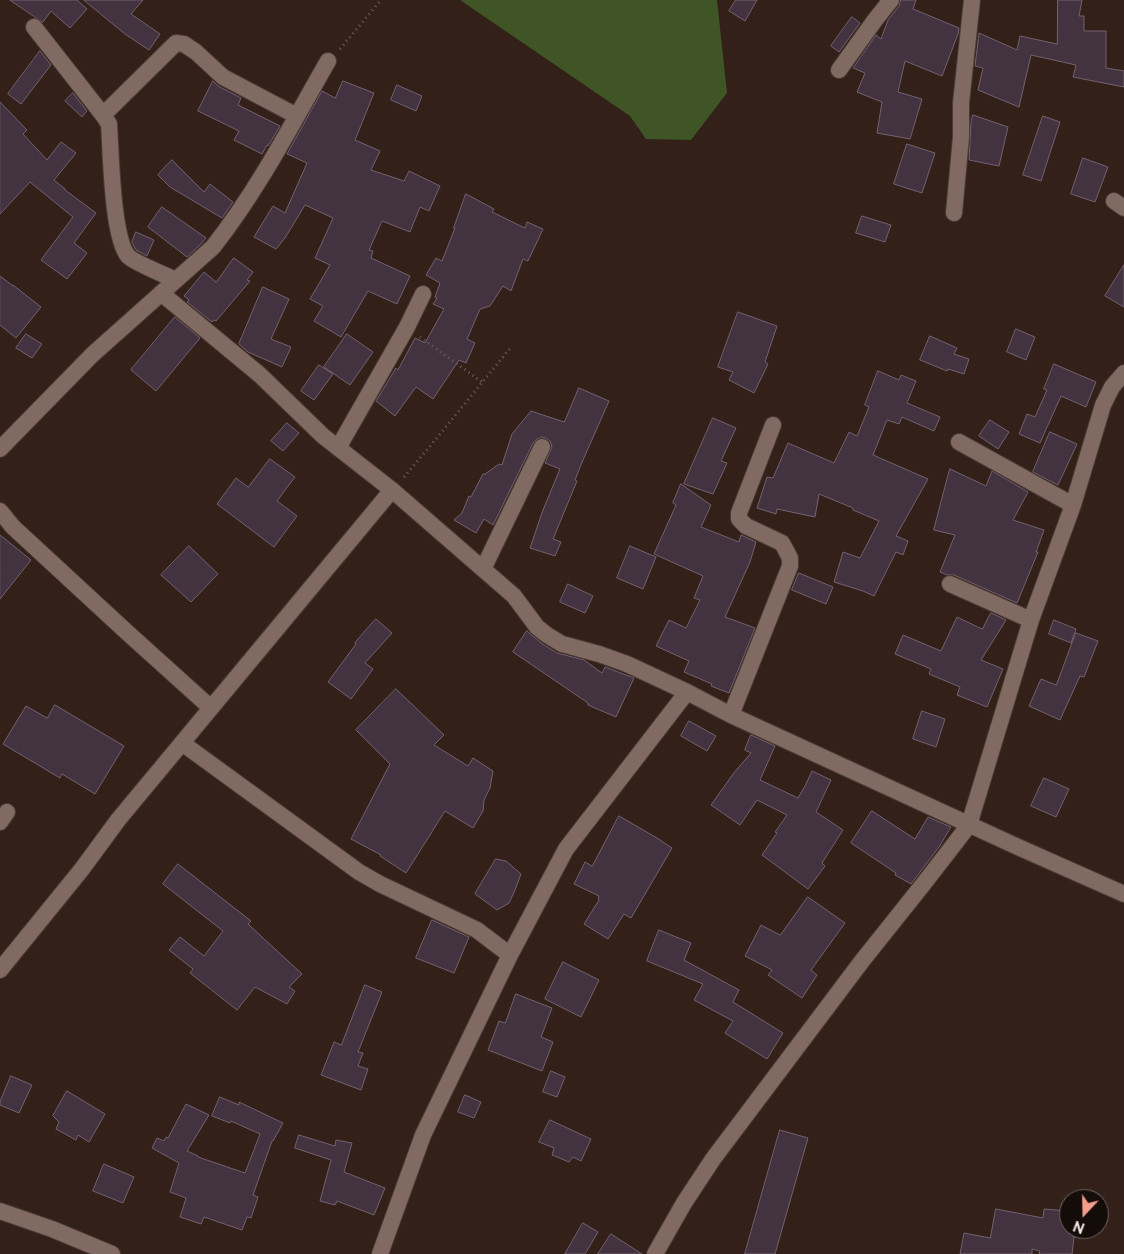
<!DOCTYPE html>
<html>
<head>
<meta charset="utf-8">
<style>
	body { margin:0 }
	#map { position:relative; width:1124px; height:1254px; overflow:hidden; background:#322019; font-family:Raleway,sans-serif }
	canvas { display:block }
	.north { position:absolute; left:1059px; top:1189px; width:50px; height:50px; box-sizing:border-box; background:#140c09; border:1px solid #6f6561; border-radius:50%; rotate:201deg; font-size:14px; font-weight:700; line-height:20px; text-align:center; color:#f8ebe6 }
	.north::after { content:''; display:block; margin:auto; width:18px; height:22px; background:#f59d8d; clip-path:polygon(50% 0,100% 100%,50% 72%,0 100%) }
</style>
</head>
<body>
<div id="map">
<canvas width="1124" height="1254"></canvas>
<div class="north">N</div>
</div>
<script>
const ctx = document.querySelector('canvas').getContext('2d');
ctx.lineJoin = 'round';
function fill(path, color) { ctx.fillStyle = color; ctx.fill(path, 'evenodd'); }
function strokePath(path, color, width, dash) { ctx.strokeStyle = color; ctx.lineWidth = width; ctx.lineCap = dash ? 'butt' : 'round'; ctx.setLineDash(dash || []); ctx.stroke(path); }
const green = new Path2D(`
	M460 0H717L727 93 691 140 646 139 630 116Z`);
const building = new Path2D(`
	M10 0H77L87 9 70 28 51 11 43 22Z
	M84 0H143L131 14 160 34 149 50 125 34Z
	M736 0H757L745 21 729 11Z
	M901 0H916L913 9 959 28 958 34 942 76 905 61 898 92 922 99 910 139 877 133 882 102 857 92 865 73 853 68 876 35 881 39 888 20 899 6Z
	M1058 0H1082L1079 16H1084V31H1106V68L1124 71V87L1073 77 1076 65 1031 55 1019 107 978 90 983 68 975 66 979 33 1017 50 1020 36 1057 44Z
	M852 17 860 23 839 52 831 46Z
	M40 51 51 65 21 104 8 94Z
	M213 81 218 86 241 98 238 105 280 126 268 146 267 145 262 154 234 140 239 131 198 111Z
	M343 81 374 93 355 140 380 151 371 170 404 181 409 171 440 186 429 211 420 207 410 232 382 221 369 250 373 251 371 258 410 276 397 304 368 291 341 337 314 321 323 306 310 299 330 265 315 258 333 218 305 205 285 238 276 249 254 237 273 206 285 213 307 163 287 154 322 91 335 98Z
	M397 85 422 96 416 111 391 100Z
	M73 93 87 111 82 117 65 101Z
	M0 102 27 130 23 134 47 160 61 142 76 153 54 180 65 189V190L96 213 74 243 87 253 67 279 41 260 73 217 30 182 0 214Z
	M973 115 1008 127 999 166 969 160 971 123Z
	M1043 116 1060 122 1041 181 1023 175Z
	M907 144 935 153 922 193 894 184Z
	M1083 158 1108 167 1095 202 1071 194Z
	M172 160 204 192 210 184 233 202 222 218 170 187 158 175Z
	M466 194 494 209 492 212 525 228 527 222 543 229 528 261 523 259 511 291 503 286 490 306 480 309 467 339 475 343 466 363 459 360 433 399 416 387 395 416 376 401 396 368 398 370 415 338 425 343 444 309 433 304 437 298 435 297 440 283 426 275 436 258 442 261 455 228H454Z
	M162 207 206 238 200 245 187 257 148 227Z
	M862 216 891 225 885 242 856 233Z
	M136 232 154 240 147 256 136 250 132 242Z
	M234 258 253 272 247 280 250 281 216 321 214 320 212 322 187 302 189 300 184 296 204 272 216 282Z
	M1124 265V307L1105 296Z
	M0 276 13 286V285L41 307 16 338 0 325Z
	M263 287 289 299 271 339 291 347 282 367 248 352 239 344Z
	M738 312 777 326 765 362 768 364 754 393 729 380 733 372 718 367Z
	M175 317 200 338 156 391 131 370Z
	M1016 329 1035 337 1026 360 1007 352Z
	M26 334 42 344 32 358 16 348Z
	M347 334 373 352 350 385 324 367Z
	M930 336 957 348 954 354 969 359 964 374 948 369 947 371 920 360Z
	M1054 364 1096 382 1086 407 1061 396 1040 443 1019 434 1027 414 1035 417 1047 390 1044 389Z
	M319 365 333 374 314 400 301 391Z
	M878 371 899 380 901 375 916 381 907 403 940 417 934 431 902 417 899 424 887 420 873 455 928 479 896 536 908 541 903 555 896 552 874 596 863 591 834 582 843 552 860 558 879 521 853 510V508L819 494 815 517 777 509 776 514 757 508 767 477 773 478 788 443 834 463 849 432 857 436 869 407 865 405Z
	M579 388 609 401 583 460 575 480 577 481 553 539 561 542 555 556 530 548 543 510 560 469 545 463 552 447 550 441 546 438 542 437 537 439 533 443 493 525 484 519 476 533 454 520 462 513 469 496 471 497 483 474H485L499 464 502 465 512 434 531 411 564 422Z
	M713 418 736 428 721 461 727 463 713 494 684 484Z
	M990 420 1009 432 998 449 979 436Z
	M287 423 299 433 283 451 271 441Z
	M1050 432 1077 444 1058 485 1033 472Z
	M270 459 295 477 277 501 297 516 274 547 217 504 236 478 248 487Z
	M950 469 986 486 992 471 1028 492 1013 520 1044 530 1036 552H1038L1017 603 954 575H947L940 572 955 535 934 530Z
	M681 484 711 505 701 527 739 542 741 535 756 542 750 562 725 617 755 628 729 693 711 686 712 684 684 672 689 661 656 646 669 620 686 628 700 600 694 598 703 576 654 554 676 505 673 503Z
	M0 535 31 560 0 599Z
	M189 546 218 574 191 602 161 575Z
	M630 546 656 557 643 589 617 578Z
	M799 573 833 587 826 604 792 590Z
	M568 584 593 596 585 613 560 602Z
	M991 613 1006 620 981 660 1003 669 987 707 957 695 960 687 929 674 931 669 895 654 903 635 941 651 957 617 982 629Z
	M376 619 392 633 365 663 373 669 351 699 328 682 356 644 355 643Z
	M1054 620 1076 629 1071 643 1049 634Z
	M527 631 541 643 557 653 584 660 602 673 605 667 634 678 616 717 588 705V703L513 652Z
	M1076 633 1098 641 1084 677 1080 676 1060 720 1029 706 1041 679 1056 685Z
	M396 689 444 735 434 745 468 766 473 758 493 771 490 788 484 800 483 811 473 828 445 811 406 873 380 856 381 855 351 839 390 764 356 730Z
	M55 705 124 746 95 794 62 774 60 778 3 744 26 706 47 718Z
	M922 711 945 719 936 747 913 739Z
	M689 721 716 736 707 751 681 736Z
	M751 735 775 746 760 780 798 798 805 786 812 771 831 780 816 812 843 830 822 863 825 866 808 889 762 855 777 833 775 832 787 815 757 800 740 825 711 805 733 774 751 753 745 750Z
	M1044 778 1069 789 1056 817 1031 806Z
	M872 811 915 839 928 817 951 827 939 847 911 884 895 875 896 873 851 843Z
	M619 816 657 838 672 848 631 918 624 914 608 939 584 924 599 900 598 899 599 896 574 884 585 862 592 866Z
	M496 859 506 861 521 874 515 890 509 903 497 910 475 894Z
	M178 864 251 921 248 924 302 974 289 987 295 991 287 1004 255 987 237 1010 190 973 193 969 169 950 180 937 204 956 223 931 163 884Z
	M808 897 845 923 811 970 817 975 802 998 768 975 772 970 745 956 761 925 780 935Z
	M432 920 469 937 454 973 416 958Z
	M659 930 691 943 684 960 739 990 733 1002 783 1033 767 1059 725 1033 733 1021 694 1000 703 984 647 961Z
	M563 962 599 980 581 1017 545 999Z
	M365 985 382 992 358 1052 363 1053 358 1066 368 1069 361 1090 321 1075 334 1042 341 1045Z
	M516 994 552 1008 541 1037 553 1042 542 1071 488 1050 499 1021 505 1023Z
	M551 1071 565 1077 557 1097 543 1092Z
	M11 1076 32 1085 19 1113 0 1105V1102Z
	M67 1091 105 1114 89 1142 78 1135 76 1140 56 1129 59 1122 53 1116Z
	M465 1095 481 1102 474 1118 458 1112Z
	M220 1097 239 1105V1102L283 1123 273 1141H272L253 1195 258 1197 251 1218 247 1217 242 1230 204 1217 201 1224 180 1217 186 1198 170 1192 179 1163 152 1148 157 1138 164 1141 166 1137 168 1138 186 1104 209 1115 187 1151 198 1156V1157L245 1173 260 1134 231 1121 230 1123 212 1116Z
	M550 1120 591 1139 581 1161 573 1157 569 1162 552 1155 554 1148 539 1142Z
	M780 1130 808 1138 775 1254H745Z
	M299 1135 335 1146 336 1140 352 1143 344 1172 385 1188 374 1215 337 1201 335 1205 320 1201 331 1160 295 1148Z
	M104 1164 134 1177 123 1203 93 1191Z
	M996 1209 1043 1218 1044 1209 1069 1211V1229H1075L1072 1254H1039L1040 1251 1032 1249V1254H960L964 1233 990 1238Z
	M583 1223 598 1232 585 1254H565Z
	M611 1234 642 1254H598Z`);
const path = new Path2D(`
	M340 49 381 0
	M420 337 482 382
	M404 477 431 445 512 346`);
const minor = new Path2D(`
	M34 27 103 115 109 124C111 152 112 237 128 256 133 262 167 276 176 280
	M839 70 875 20 891 0
	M103 115 176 43 184 44 196 52 223 77 297 116
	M1114 201 1124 208
	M954 213 961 137V103L972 0
	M161 293 260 375 323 436 392 490 514 596 537 627 547 635 562 644 599 654 627 664 687 692
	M959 442 1073 505
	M338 448 407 327 423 294
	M0 449 93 354 213 247C258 190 292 124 328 61
	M0 511 13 527 130 635 211 708
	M483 569 542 447
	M950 584 1031 620
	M731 715 790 566V558L782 543 746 526 739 519V513L773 425
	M182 743 359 872 380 884 477 930 510 955
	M0 822 7 812
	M0 970 82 869 118 820 392 490
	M0 1211 52 1229 112 1254
	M380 1254 423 1135 510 955 566 849 687 692 731 715 1018 847 1124 894
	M655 1254 684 1203 713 1159 862 961 925 882 969 825 1031 620 1073 505 1103 405 1112 387 1124 373`);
fill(green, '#3f5525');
fill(building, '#43323f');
strokePath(building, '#74616f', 1);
strokePath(minor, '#4a3b36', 18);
strokePath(path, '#6f5f59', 3, [1, 4]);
strokePath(minor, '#806a61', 16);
</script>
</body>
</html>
